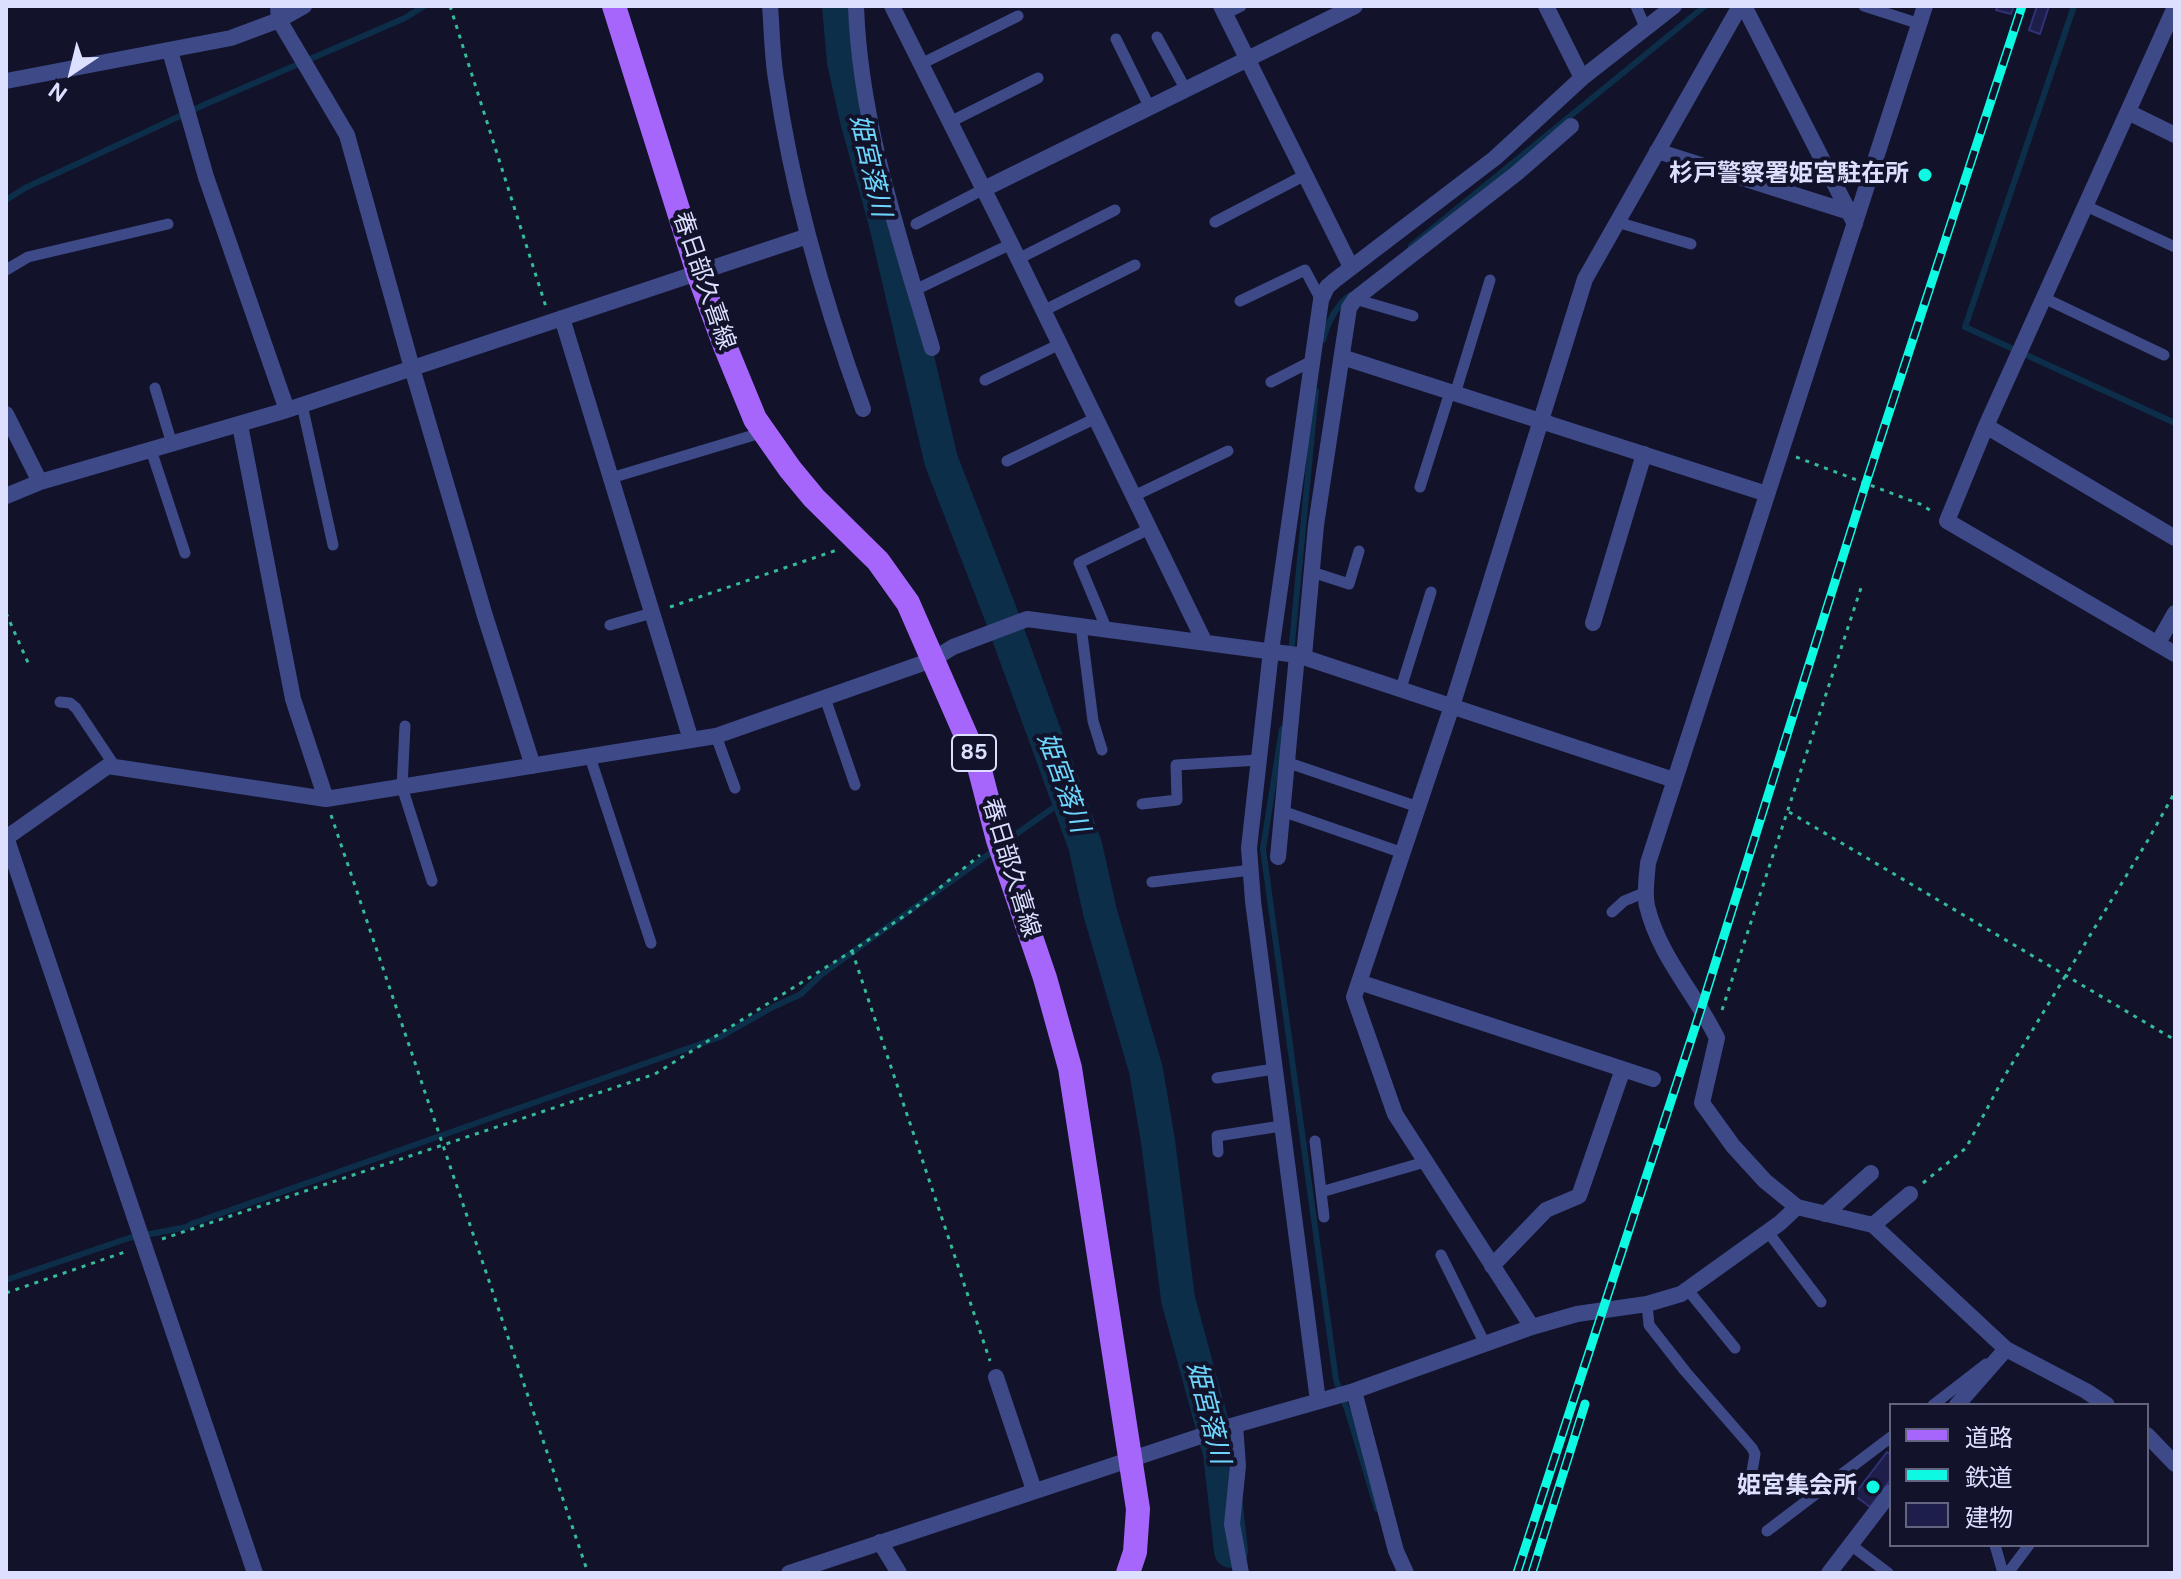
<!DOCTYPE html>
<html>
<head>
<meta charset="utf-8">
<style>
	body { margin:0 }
	#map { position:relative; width:2181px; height:1579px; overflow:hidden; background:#12122b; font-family:"DM Sans","Noto Sans JP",sans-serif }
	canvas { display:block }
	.frame { position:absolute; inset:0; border:8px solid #dcdffe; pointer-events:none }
	.legend { position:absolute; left:1889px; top:1403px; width:260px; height:144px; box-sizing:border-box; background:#12122b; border:2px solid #63647f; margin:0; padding:10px 14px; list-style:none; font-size:24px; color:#dcdffe }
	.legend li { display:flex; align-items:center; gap:16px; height:40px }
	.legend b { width:40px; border:2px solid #63647f }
	.north { position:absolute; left:32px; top:32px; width:80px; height:80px; -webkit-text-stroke:6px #12122b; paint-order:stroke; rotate:215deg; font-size:22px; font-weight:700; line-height:32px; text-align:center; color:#dcdffe }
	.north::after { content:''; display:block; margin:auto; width:28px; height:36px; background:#dcdffe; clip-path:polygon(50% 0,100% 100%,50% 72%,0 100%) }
</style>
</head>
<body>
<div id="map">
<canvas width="2181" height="1579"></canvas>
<div class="frame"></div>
<ul class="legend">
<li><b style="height:10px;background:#a666fb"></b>道路</li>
<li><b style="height:10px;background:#0df9e2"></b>鉄道</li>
<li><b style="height:22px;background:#1e1e4b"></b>建物</li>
</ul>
<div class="north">N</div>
</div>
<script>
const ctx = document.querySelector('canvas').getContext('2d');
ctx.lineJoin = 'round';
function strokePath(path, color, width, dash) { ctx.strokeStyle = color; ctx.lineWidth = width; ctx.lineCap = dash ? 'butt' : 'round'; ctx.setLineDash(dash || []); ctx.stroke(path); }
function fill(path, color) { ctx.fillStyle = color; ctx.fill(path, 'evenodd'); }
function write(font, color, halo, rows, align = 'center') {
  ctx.font = font + ' "DM Sans","Noto Sans JP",sans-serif'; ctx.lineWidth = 8; ctx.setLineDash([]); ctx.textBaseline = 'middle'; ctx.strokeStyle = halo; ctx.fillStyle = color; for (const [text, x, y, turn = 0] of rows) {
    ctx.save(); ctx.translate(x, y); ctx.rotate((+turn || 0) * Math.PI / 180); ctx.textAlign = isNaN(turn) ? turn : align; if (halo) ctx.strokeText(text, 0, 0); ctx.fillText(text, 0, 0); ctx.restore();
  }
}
const stream = new Path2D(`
	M2074 6 1965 327 2175 423
	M6 200 25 188 206 104 405 18 424 6
	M1411 246 1705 6
	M1323 340C1327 324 1336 306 1349 296
	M1291 654 1316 391
	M1282 729 1263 849 1336 1380 1348 1412 1377 1509
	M1005 842 1067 798
	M6 1280 129 1238 187 1227 191 1224 720 1037 773 1007 801 994 822 974 996 849`);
const river = new Path2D(`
	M839 6 844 62 858 124 885 220 941 460 1000 612 1085 845 1100 912 1146 1070 1158 1141 1178 1299 1220 1453 1231 1551`);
const building = new Path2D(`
	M1998 6H2014L2011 14 1996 10Z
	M2037 6H2049L2040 34 2029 30Z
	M1887 1452 1891 1455V1479L1870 1507 1854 1495Z`);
const path = new Path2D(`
	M450 6 546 307
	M1796 457 1920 504 1933 512
	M670 607 837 550
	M6 613 29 665
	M1789 812 2175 1040
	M331 815 588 1573
	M852 951 990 1361
	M1722 1010 1861 588
	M1923 1183 1966 1148 2004 1077 2148 840 2175 792
	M162 1239 655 1074 852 951 910 912 980 855
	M6 1293 128 1251`);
const lane = new Path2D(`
	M1636 6 1645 27
	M1864 6 1920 24
	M1225 14 1241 6
	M1157 37 1186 90
	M1116 39 1150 108
	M921 64 1018 16
	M950 122 1038 78
	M2086 206 2175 247
	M1215 222 1305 175
	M1617 222 1691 244
	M916 224 984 189
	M1018 259 1115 210
	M6 270 28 257 168 224
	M915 290 1011 244
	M2044 298 2164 355
	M1355 299 1413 316
	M1240 301 1305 270 1321 300
	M1043 311 1135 265
	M985 380 1060 344
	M1271 382 1312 361
	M155 388 172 444
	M1455 394 1490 280
	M302 405 333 545
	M151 450 185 553
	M1007 461 1096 418
	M611 478 764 432
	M1420 487 1450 392
	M1134 496 1228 451
	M1312 572 1349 584 1359 551
	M610 625 652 613
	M1081 626 1093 721 1102 750
	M1107 630 1079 563 1149 529
	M1401 688 1431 592
	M825 698 855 785
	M60 702 70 703 76 708 116 768
	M405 726 402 787 432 881
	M716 736 735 788
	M590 757 651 943
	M1286 762 1418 807
	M1142 804 1177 800 1176 765 1259 760
	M1282 811 1403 853
	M1152 882 1251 870
	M1612 912 1624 901 1646 892
	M1217 1078 1274 1069
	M1315 1141 1324 1217
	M1218 1152 1217 1136 1281 1126
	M1321 1192 1425 1162
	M1768 1232 1821 1302
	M1441 1255 1485 1344
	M1687 1289 1735 1348
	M1647 1304 1649 1325 1685 1371 1752 1448 1755 1454 1750 1483
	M1933 1405 1986 1364
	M1767 1531 1891 1437
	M1851 1545 1888 1573
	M1995 1545 2003 1573
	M2008 1573 2029 1545`);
const street = new Path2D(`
	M278 6 279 20 347 135 412 368 485 616 533 766
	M770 6C772 30 772 55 776 79 792 192 824 302 863 409
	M856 6C860 123 899 236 932 348
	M892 6 1011 244 1205 643
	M1221 6 1351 267
	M1546 6 1582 78
	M1744 6 1855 224
	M1925 6 1648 863C1647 876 1644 893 1647 906 1659 956 1695 993 1717 1038L1702 1103 1733 1146 1765 1181 1797 1207 1873 1225 2006 1349 2086 1391 2107 1405
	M2175 7 1986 426 1947 521 2175 654
	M170 51 206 177 287 410
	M6 81 231 38 279 20 304 6
	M2128 112 2175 135
	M1657 151 1849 212
	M984 189 1355 6
	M562 318 691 740
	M1342 357 1767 494
	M6 414 40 482
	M240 425 293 699 326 799
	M1986 426 2175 538
	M6 496 40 482 287 410 808 236
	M1593 623 1644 454
	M2158 643 2175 613
	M1304 656 1316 525 1349 308 1355 299 1517 173 1571 126
	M6 837 255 1573
	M6 838 108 766 326 799 716 736 932 660 953 647 1027 619 1297 655 1674 780
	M1278 857 1297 655
	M1359 982 1653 1079
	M1825 1214 1871 1173
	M1873 1225 1910 1194
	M1492 1266 1546 1210 1579 1196 1623 1069
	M1532 1327 1395 1114 1354 997 1452 706 1585 279 1740 6
	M996 1377 1034 1490
	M1354 1391 1396 1551 1406 1573
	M1318 1401 1253 901 1249 848 1271 651 1321 300 1327 287 1335 280 1495 158 1582 78 1674 6
	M1957 1405 2006 1349
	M1235 1425 1238 1466 1232 1524 1241 1573
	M2147 1435 2175 1464
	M880 1542 899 1573
	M789 1573 1228 1427 1351 1392 1532 1327 1577 1314 1647 1304 1681 1294 1780 1223 1797 1207
	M1829 1573 1891 1492`);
const primary = new Path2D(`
	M614 6 698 273 725 346 755 419 790 469 814 498 878 561 908 603 978 763 998 840 1045 978 1070 1068 1138 1509 1135 1552 1128 1573`);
const rail = new Path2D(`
	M1517 1573 1701 1009 1866 483 2022 6
	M1532 1573 1585 1404`);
const markers = [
	[1925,175,8,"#0df9e2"],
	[1873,1487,8,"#0df9e2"]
];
const shields = [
	[974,753,44]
];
const shieldNames = [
	["85",974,753]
];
const poiNames = [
	["杉戸警察署姫宮駐在所",1909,175],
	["姫宮集会所",1857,1487]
];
const streetNames = [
	["春日部久喜線",703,281,71],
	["春日部久喜線",1010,868,73]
];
const waterNames = [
	["姫宮落川",869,166,77],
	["姫宮落川",1062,783,70],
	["姫宮落川",1207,1413,76]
];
strokePath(stream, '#0c2e49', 6);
strokePath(river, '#0c2e49', 34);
fill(building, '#1e1e4b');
strokePath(building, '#313177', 2);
strokePath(path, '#34bb98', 3, [4, 6]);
strokePath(lane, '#3e4a88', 11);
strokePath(street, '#3e4a88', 16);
strokePath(primary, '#a666fb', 24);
strokePath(rail, '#0df9e2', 9);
strokePath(rail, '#12122b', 6, [18]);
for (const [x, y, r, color] of markers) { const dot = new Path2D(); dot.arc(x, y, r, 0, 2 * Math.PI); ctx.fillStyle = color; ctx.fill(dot); strokePath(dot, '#12122b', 3); }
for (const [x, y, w] of shields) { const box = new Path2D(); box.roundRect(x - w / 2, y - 18, w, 36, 6); ctx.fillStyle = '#12122b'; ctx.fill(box); strokePath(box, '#dcdffe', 2); }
write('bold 22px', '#dcdffe', null, shieldNames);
write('bold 24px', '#dcdffe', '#12122b', poiNames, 'right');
write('24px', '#dcdffe', '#12122b', streetNames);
write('italic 26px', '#6dd6fc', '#12122b', waterNames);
</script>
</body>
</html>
